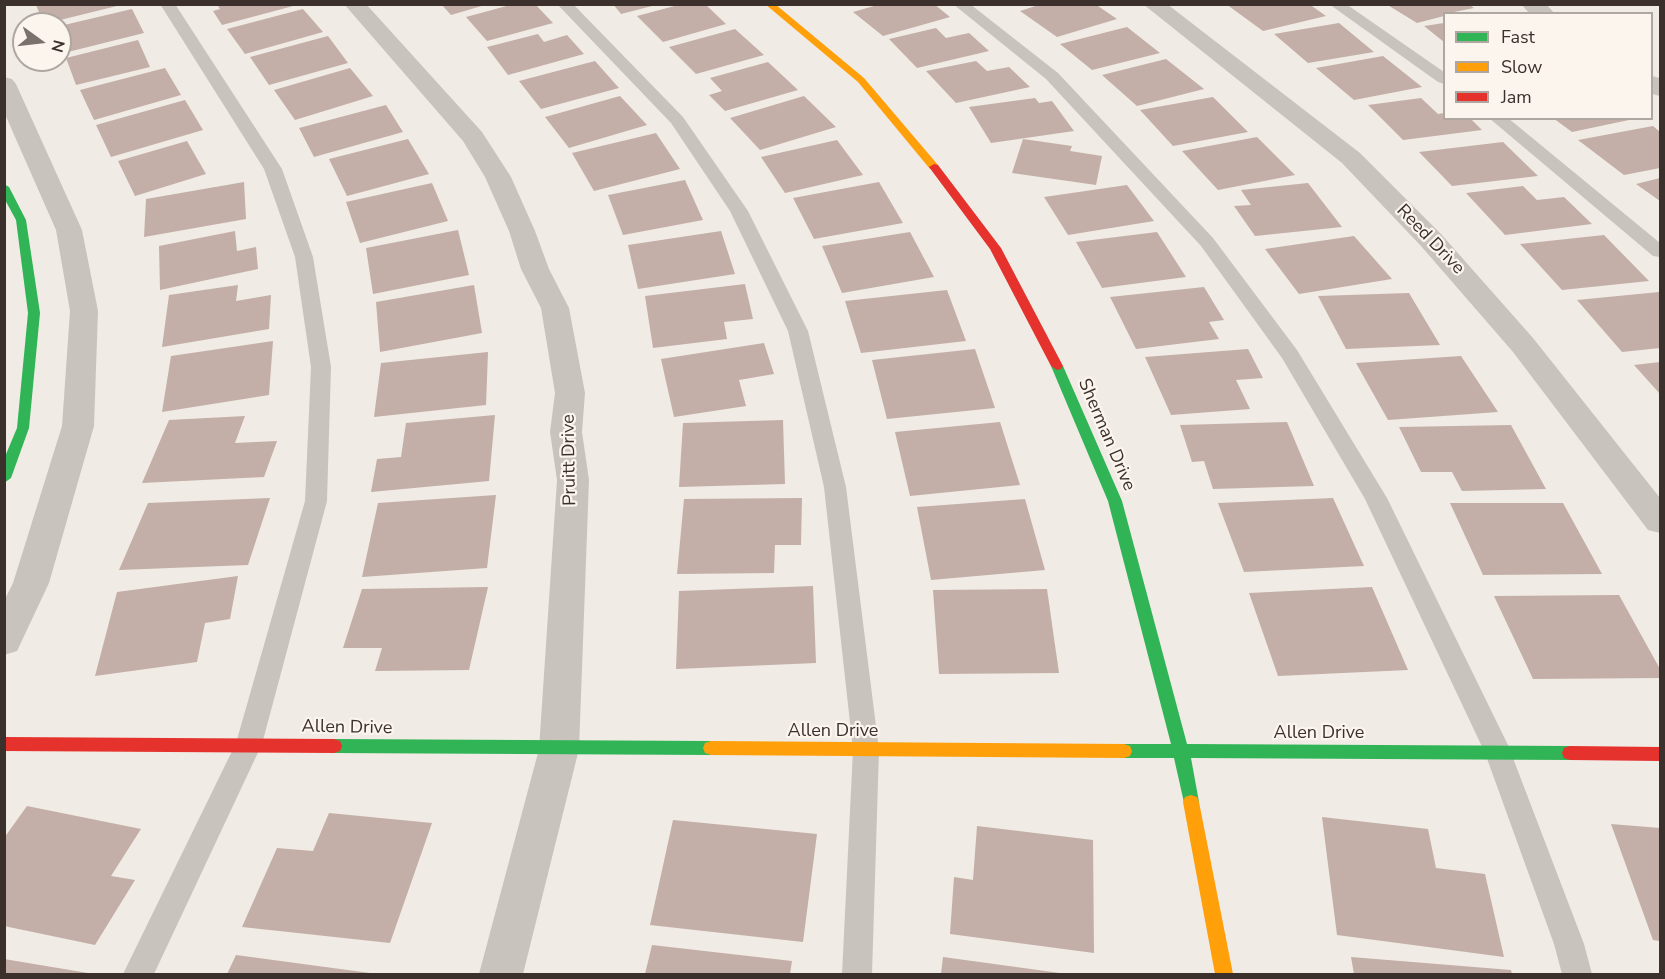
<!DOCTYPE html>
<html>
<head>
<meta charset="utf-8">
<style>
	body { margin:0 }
	#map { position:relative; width:1665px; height:979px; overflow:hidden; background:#f0ebe5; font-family:"Nunito Sans",sans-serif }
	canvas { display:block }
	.frame { position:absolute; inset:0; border:6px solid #3b302b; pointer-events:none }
	.legend { position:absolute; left:1443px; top:12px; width:210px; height:108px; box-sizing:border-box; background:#fbf5ee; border:2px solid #aea6a0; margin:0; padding:8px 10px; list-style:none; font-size:18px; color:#3b302b }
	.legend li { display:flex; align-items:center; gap:12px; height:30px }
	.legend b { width:30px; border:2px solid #aea6a0 }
	.north { position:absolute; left:12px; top:12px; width:60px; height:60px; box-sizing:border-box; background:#fbf5ee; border:2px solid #aea6a0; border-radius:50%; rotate:105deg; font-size:16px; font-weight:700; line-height:24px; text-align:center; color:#3b302b }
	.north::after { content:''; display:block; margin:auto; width:21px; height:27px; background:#7a716c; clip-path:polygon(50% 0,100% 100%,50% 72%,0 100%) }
</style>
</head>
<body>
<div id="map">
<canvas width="1665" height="979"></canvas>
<div class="frame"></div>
<ul class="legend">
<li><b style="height:8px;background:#30b455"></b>Fast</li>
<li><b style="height:8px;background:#ff9f0a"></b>Slow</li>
<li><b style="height:8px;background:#e5322d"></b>Jam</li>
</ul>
<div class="north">N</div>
</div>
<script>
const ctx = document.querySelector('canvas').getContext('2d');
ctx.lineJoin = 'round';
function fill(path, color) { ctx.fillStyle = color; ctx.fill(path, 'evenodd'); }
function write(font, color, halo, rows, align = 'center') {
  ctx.font = font + ' "Nunito Sans",sans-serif'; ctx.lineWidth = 4.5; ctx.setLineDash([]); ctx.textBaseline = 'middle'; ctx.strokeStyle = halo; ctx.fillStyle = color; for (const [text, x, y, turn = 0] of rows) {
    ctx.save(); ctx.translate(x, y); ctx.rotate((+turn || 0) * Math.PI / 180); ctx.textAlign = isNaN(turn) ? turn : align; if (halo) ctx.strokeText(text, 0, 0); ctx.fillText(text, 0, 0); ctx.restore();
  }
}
const building = new Path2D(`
	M217 4H297V5L222 25 213 11 220 9Z
	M441 4H485V5L451 15Z
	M514 4H535L553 23 487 41 466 17Z
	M613 4H656V5L621 14Z
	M682 4H705L726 24 663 42 637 16Z
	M881 4H934L950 17 883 36 853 12Z
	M1042 4H1095L1117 19 1057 37 1020 11Z
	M1226 4H1309L1326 16 1263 31Z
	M1386 4H1468L1474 8 1444 14V16L1417 23Z
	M36 5H121L44 24Z
	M132 9 144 33 60 54V26Z
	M303 9 323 32 245 54 227 29Z
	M1339 23 1374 52 1308 63 1274 34Z
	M1444 23V42L1424 26Z
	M1127 27 1160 53 1092 70 1060 44Z
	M936 28 946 38 969 33 989 51 917 68 889 39Z
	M735 29 764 55 696 74 669 47Z
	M538 34 544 42 567 35 584 54 508 75 487 47Z
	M328 36 348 63 269 85 250 57Z
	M138 40 150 67 76 85 66 58Z
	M1383 56 1422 87 1354 100 1316 68Z
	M1166 59 1204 89 1137 106 1102 75Z
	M595 61 619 88 541 109 519 81Z
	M976 61 987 71 1009 67 1030 87 956 103 926 71Z
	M768 62 798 90 725 111 709 95 722 91 710 78Z
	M165 68 181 95 94 120 80 90Z
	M350 68 373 96 295 120 274 90Z
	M620 96 647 125 569 148 545 117Z
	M804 96 836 127 760 150 730 118Z
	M1213 97 1248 132 1173 146 1140 110Z
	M1035 98 1039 103 1052 101 1074 131 991 143 969 107Z
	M1421 98 1438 114 1444 113V118H1470L1482 130 1403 140 1368 105Z
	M185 100 203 130 111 157 96 125Z
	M386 105 403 132 314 157 299 128Z
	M1553 118H1629V120L1572 132Z
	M1653 126 1660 132V168L1624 175 1578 140Z
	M656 133 680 169 594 191 572 153Z
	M1257 137 1295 175 1218 190 1182 151Z
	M408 139 429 174 347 196 329 159Z
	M1023 139 1072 146 1070 151 1102 156 1096 185 1012 173Z
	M837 140 863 175 785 193 761 157Z
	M187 141 206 174 135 196 118 161Z
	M1503 142 1538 176 1452 186 1419 152Z
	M1660 178V201L1636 184Z
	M685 180 703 220 623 235 608 195Z
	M244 182 246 219 144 237 146 199Z
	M879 182 903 223 814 239 793 198Z
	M432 183 448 221 360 243 346 202Z
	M1308 183 1342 227 1255 236 1234 206 1251 205 1241 190Z
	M1127 185 1154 221 1068 235 1044 197Z
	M1523 186 1537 200 1564 197 1592 224 1505 235 1466 193Z
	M458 230 469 275 373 294 366 248Z
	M235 231 237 251 256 247 258 269 160 290 159 246Z
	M721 231 735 274 638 289 628 245Z
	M910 232 934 277 842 293 822 246Z
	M1157 232 1186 277 1102 288 1076 242Z
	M1604 235 1649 281 1562 290 1520 244Z
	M1354 236 1392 279 1299 294 1265 249Z
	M745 284 753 319 724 322 727 339 653 348 645 296Z
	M238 285 236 301 271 295 269 329 162 347 169 295Z
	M474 285 482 333 380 352 376 302Z
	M1204 287 1224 320 1209 322 1219 339 1136 349 1110 297Z
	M947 290 966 341 861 353 845 301Z
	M1659 292 1660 348 1622 352 1577 300Z
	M1409 293 1440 345 1346 349 1318 296Z
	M273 341 269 395 162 412 171 356Z
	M764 343 774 374 739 380 746 406 674 417 661 359Z
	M975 349 995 408 887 419 872 360Z
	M1248 349 1263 378 1236 380 1250 409 1171 415 1145 357Z
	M488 352 486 405 374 417 381 363Z
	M1461 356 1498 412 1388 420 1356 363Z
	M1660 362V394L1634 365Z
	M495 415 489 481 371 492 377 459 401 457 406 423Z
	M245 416 235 443 277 441 264 477 142 483 169 420Z
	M783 420 785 484 679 487 683 423Z
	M1000 422 1020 485 910 496 895 432Z
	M1287 422 1314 486 1213 489 1204 461 1192 462 1180 425Z
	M1511 425 1546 489 1462 491 1452 472H1421L1399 427Z
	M496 495 487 568 362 577 378 503Z
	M270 498 248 565 119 570 148 503Z
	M802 498 801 545H775L774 573 677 574 684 499Z
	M1333 498 1364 566 1244 572 1218 503Z
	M1025 499 1045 570 931 580 917 507Z
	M1450 503H1563L1602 574 1483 575Z
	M238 576 230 619 205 623 197 662 95 676 117 592Z
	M813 586 816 663 676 669 679 591Z
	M488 587 469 670 375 671 382 648H343L362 589Z
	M1372 587 1408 670 1278 676 1249 593Z
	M1047 589 1059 673 939 674 933 590Z
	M1619 595 1660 669V678L1533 679 1494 596Z
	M27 806 141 829 111 876 135 880 95 945 4 926V838Z
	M329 813 432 823 390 943 242 927 277 848 313 851Z
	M1322 817 1428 829 1436 868 1485 874 1504 957 1337 935Z
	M673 820 817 834 803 942 650 925Z
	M1611 824 1660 828V941L1653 940Z
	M977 826 1093 840 1094 953 950 934 954 877 973 880Z
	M652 945 792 961 790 974H645Z
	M236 955 370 973V974H227Z
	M943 957 1060 973V974H941Z
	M1351 957 1511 970 1512 974H1354Z
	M4 959 88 973V974H4Z`);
const lane = new Path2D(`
	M160 4H175L282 169 313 257 331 367 327 501 262 744 154 974H123L236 743 305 501 311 367 295 257 264 169Z
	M557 4H573L683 117 748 211 808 331 846 487 879 750 872 974H842L853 750 824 487 788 331 730 211 671 123Z
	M953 4H970L1058 73 1213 238 1297 350 1387 498 1508 745 1584 944 1592 974H1562L1554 944 1485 753 1365 499 1282 358 1201 246 1046 79Z
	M1329 4H1346L1444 72V84L1438 82Z
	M1489 118H1508L1660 243V257L1653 256Z`);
const street = new Path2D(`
	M344 4H366L482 132 511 177 535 231 549 269 569 308 585 393 582 432 589 480 579 749 523 974H479L539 749 557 480 550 432 555 393 541 308 521 269 509 231 485 177 463 141Z
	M1143 4H1167L1360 153 1441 234 1533 338 1660 498V533L1648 530 1513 352 1421 246 1342 163Z
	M1521 4H1546L1555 14H1530Z
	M1652 76 1660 78V96L1652 94Z
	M4 77 12 79 16 84 82 230 98 311 94 426 49 583 17 651 4 655V601L13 583 62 426 70 311 56 230 4 112Z`);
const fast = new Path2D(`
	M4 184 9 187 26 220 40 313 29 428 11 478 4 483V459L17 428 28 313 16 220 4 198Z
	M1057 362 1063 366 1122 501 1187 744 1570 746 1576 748 1578 753 1576 758 1570 760 1191 758 1199 802 1197 807 1191 809 1185 807 1174 758H1124L1118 756 1116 751 1118 746 1124 744H1171L1108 501 1051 366Z
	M334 739 711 741 717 743 719 748 717 753 711 755 334 753 328 751 326 746 328 741Z`);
const slow = new Path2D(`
	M765 4H775L864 78 938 165V169H930L858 82Z
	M711 741 1124 744 1130 746 1132 751 1130 756 1124 758 711 755 705 753 703 748 705 743Z
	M1191 795 1197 797 1199 802 1233 974H1215L1183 802 1185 797Z`);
const jam = new Path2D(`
	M934 164 938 165 1001 248 1063 366 1061 369 1057 370 1051 366 990 249 929 167Z
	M4 737 334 739 340 741 342 746 340 751 334 753 4 751Z
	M1570 746 1660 747V761L1570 760 1564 758 1562 753 1564 748Z`);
const streetNames = [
	["Reed Drive",1430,240,46],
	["Sherman Drive",1106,435,67],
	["Pruitt Drive",570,460,-91],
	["Allen Drive",347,728,1],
	["Allen Drive",833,732],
	["Allen Drive",1319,734]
];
fill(building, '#c3afa7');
fill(lane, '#c9c3be');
fill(street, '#c9c3be');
fill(fast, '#30b455');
fill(slow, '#ff9f0a');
fill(jam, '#e5322d');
write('18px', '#3b302b', '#fbf5ee', streetNames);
</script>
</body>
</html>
